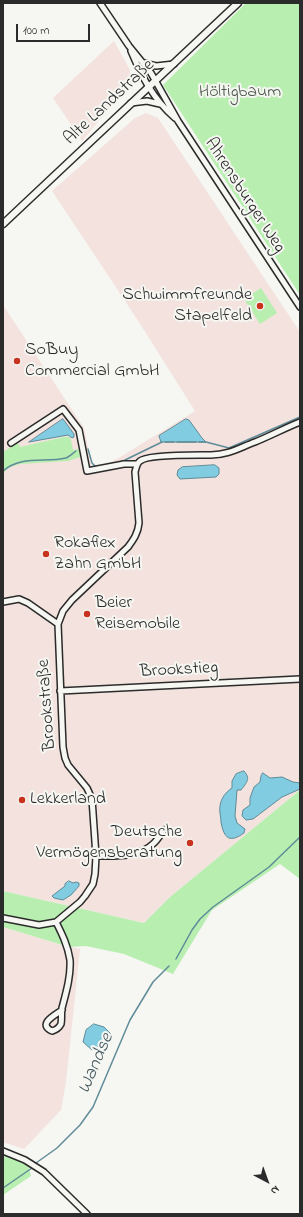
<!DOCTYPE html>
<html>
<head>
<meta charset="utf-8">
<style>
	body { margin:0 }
	#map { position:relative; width:303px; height:1217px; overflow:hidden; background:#f6f6f2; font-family:"Indie Flower",sans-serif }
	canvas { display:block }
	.frame { position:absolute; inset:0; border:4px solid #2b2b2b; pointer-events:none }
	.north { position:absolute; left:247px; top:1161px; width:40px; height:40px; -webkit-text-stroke:3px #f6f6f2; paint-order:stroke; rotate:139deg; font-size:11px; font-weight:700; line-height:16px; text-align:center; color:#2b2b2b }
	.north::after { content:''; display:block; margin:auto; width:14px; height:18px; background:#2b2b2b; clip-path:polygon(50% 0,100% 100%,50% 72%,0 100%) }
	.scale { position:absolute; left:16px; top:24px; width:74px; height:18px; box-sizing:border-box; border:2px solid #2b2b2b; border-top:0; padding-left:5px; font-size:12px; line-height:14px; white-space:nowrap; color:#2b2b2b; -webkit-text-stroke:3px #f6f6f2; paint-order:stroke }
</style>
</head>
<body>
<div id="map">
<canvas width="303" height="1217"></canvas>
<div class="frame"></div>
<div class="north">N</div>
<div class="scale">100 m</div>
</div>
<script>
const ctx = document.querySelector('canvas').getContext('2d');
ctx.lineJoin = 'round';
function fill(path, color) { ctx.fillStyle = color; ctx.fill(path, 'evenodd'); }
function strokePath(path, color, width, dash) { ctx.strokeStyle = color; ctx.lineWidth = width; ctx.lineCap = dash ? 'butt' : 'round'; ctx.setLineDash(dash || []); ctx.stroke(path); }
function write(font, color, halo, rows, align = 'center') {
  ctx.font = font + ' "Indie Flower",sans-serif'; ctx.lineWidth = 4; ctx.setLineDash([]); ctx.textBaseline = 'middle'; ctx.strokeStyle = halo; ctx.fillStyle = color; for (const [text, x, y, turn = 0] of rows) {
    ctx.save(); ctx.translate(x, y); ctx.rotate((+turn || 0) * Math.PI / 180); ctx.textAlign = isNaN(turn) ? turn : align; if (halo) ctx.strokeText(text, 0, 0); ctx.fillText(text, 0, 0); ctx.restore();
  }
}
const built = new Path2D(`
	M114 41 130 70 132 81 82 141 53 98Z
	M146 113 158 118 300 332V790L170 897 144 923 3 891V305L84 428 92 467 107 464 122 456 195 411 137 319 52 191 135 118Z
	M3 927 62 945 80 949 66 1082 61 1110 24 1149 3 1142Z`);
const green = new Path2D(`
	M246 3H300V295L163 85Z
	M261 288 277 313 260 324 244 299Z
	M64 437H69L71 440 73 450 80 449 81 455 80 457 68 461 20 464 10 467 3 473V452L18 443 20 447Z
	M300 790V879L280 864 212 910 173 974 124 954 86 946 69 947 3 927V891L144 923 170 897Z
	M3 1149 26 1158 31 1176 3 1195Z`);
const water = new Path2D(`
	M63 419 74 434V437L72 438 68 435 29 442Z
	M186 419 189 420 202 438 206 442H161L159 436Z
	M215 465 219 468V474L216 477 180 479 177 475 178 470 182 467Z
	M244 771C251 779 247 782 241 790H237L235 816 237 823 245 829 244 833C230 843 224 839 221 822 221 817 219 811 220 806 221 798 226 792 232 788V781L236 774Z
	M263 773 270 778 282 777 293 782 300 783V789L282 797 253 819 246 820 242 816 243 810 250 805V798L254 787 260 782 261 776Z
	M69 881 73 883 76 882 79 883V886L71 895 63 900 54 898 52 896 65 886V884Z
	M94 1024 104 1027 111 1034 108 1041 92 1050 83 1042 86 1030Z`);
const stream = new Path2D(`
	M165 442H174
	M177 442H196
	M199 442H206L229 448 300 417
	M88 449 92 463 97 468
	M116 463 123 461 162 442
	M3 471C21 455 45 463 66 458 69 457 73 453 76 451
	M176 959 192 930 200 919 213 907 269 867 300 837
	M36 1163 57 1148 80 1125 93 1107 130 1020 153 982 169 966
	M3 1188 32 1168`);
const minor = new Path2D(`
	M100 3 129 46 151 73 178 121 300 307
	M131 51C142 77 153 99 175 118
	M144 63 156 66 174 64
	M131 103 147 101 160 104
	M11 443 63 409 79 430 87 471 124 464H137
	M3 602 19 599 28 603 58 624
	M60 691 300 679
	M96 856C116 856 139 858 154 843 158 839 161 834 164 830
	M3 918 39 925 56 922 80 902 85 896 93 884 95 874 96 856 92 799 87 788 68 765 65 758 63 747 58 624 63 611 72 600 128 547C134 539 138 533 139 523L135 472C136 468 137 463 140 461 148 454 198 455 211 455 228 455 239 448 255 442 270 436 285 428 300 422
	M56 922C62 934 68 946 70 960 71 976 66 993 62 1008 61 1013 62 1019 61 1024 59 1028 56 1030 52 1031 37 1024 55 1015 62 1010
	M3 1151 25 1160 44 1172 87 1214`);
const major = new Path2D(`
	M3 224 238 3`);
const markers = [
	[260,306,4,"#c8321e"],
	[17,361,4,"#c8321e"],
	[46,554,4,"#c8321e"],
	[87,614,4,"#c8321e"],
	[22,800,4,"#c8321e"],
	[190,843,4,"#c8321e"]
];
const parkNames = [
	["Höltigbaum",240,93]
];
const streetNames = [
	["Alte Landstraße",110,103,-43],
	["Ahrensburger Weg",244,196,57],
	["Brookstieg",179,671,-3],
	["Brookstraße",48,705,-94]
];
const poiNames = [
	["Schwimmfreunde",252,296,"right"],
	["Stapelfeld",252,317,"right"],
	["SoBuy",25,351],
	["Commercial GmbH",25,372],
	["Rokaflex",54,544],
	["Zahn GmbH",54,565],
	["Beier",95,604],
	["Reisemobile",95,625],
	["Lekkerland",30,800],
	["Deutsche",182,833,"right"],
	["Vermögensberatung",182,854,"right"]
];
const waterNames = [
	["Wandse",97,1064,-67]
];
fill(built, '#f3e2dd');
fill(green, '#b8efb1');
fill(water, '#81cce1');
strokePath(water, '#5f8c98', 1);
strokePath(stream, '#5f8c98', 1.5);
strokePath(minor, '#2b2b2b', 8);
strokePath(major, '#2b2b2b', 9);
strokePath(minor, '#f6f6f2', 5);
strokePath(major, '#f6f6f2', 6);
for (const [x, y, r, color] of markers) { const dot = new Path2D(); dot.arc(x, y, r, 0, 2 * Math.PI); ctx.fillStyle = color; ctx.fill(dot); strokePath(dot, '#f6f6f2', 1.5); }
write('18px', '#4e5c4c', '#f6f6f2', parkNames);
write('18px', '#2b2b2b', '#f6f6f2', streetNames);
write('18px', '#2b2b2b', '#f6f6f2', poiNames, 'left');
write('italic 19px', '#455b62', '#f6f6f2', waterNames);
</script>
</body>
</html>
